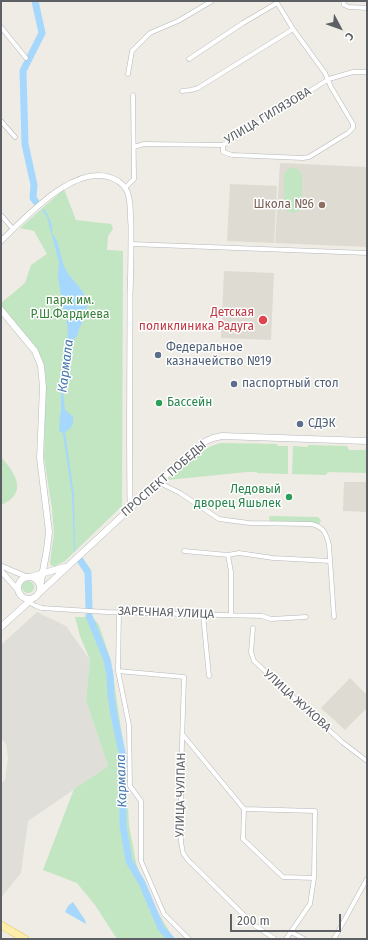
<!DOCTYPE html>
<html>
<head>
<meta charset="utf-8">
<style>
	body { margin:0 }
	#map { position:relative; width:368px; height:940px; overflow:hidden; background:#eeece4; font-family:"Fira Sans",sans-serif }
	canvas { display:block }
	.frame { position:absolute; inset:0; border:2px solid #5c6064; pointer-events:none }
	.north { position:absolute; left:320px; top:8px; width:40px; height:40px; -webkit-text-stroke:3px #fff; paint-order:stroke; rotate:131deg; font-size:11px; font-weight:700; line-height:16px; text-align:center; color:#5c6064 }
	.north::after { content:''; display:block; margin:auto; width:14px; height:18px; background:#5c6064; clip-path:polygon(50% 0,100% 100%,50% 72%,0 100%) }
	.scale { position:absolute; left:230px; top:914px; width:111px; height:18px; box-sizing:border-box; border:2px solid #5c6064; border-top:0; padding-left:5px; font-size:12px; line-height:14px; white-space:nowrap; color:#5c6064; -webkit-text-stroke:3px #fff; paint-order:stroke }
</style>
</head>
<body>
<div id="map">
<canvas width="368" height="940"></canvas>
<div class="frame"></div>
<div class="north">С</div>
<div class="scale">200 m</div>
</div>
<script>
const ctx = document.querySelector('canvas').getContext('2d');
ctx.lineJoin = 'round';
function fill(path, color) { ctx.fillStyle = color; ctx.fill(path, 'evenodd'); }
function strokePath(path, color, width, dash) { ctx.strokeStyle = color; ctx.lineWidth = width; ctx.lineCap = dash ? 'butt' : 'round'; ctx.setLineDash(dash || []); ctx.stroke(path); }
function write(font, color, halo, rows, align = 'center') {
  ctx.font = font + ' "Fira Sans",sans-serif'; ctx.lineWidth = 3; ctx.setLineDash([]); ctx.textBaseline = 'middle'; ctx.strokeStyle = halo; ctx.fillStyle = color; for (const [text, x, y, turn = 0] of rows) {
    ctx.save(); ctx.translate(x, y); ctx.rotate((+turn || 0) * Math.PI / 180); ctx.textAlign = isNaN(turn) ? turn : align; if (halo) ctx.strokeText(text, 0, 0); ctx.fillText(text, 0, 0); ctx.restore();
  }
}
const industrial = new Path2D(`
	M37 612 66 626 90 660 86 700 108 766 28 821 21 873 1 898V783L5 780 8 758 6 744 1 738V645Z`);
const education = new Path2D(`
	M280 163 367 167V247L275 243Z
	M230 184 277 186 274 243 227 241Z
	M224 271 274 273 271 340 221 338Z
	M344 482H367V512L343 511Z
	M350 678 367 695V708L345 730 321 708Z`);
const green = new Path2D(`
	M293 167 299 170 302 176V206L299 211 293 213 287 211 284 206V174L288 169Z
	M64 189 76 220 111 224 113 229 108 236 107 250 123 251 122 506 65 561 55 566H52L50 563 54 533 52 509 44 457 46 379 43 361 34 345 1 310V303L25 283 31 265 47 254 34 231 20 228Z
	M221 443 276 444 278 446H288V474L257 473V472H247L167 480C183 465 198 449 221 443Z
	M309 445 347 446 349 450H365L367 448V473L328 472 326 475 292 474 293 446 307 447Z
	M1 457C15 473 29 493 1 505Z
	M271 516 318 517 321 520 319 525 270 522 269 517Z
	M22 587a6 6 0 1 1 12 0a6 6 0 1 1-12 0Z
	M75 617H92L99 625 111 661 125 756 129 825 136 863 149 898 174 939H117L95 905 77 883 43 870 74 789 108 766 86 700 90 660 80 636Z`);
const water = new Path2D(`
	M44 209C48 215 54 226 52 234 59 239 61 260 65 268 71 281 87 290 87 305 88 318 78 326 77 337H75C73 345 70 355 68 363 62 377 63 395 65 410L73 417C74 425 72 428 65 432L74 495 75 551 74 552 72 494 64 441 63 433 59 431 60 416 61 411V382L67 355 66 340H67L68 331 65 310 59 306 62 302 58 277 59 262 47 217 42 210Z
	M73 902 85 920 86 924 65 912 68 906Z`);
const river = new Path2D(`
	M35 1 42 33 23 71 25 144 34 185 33 198 36 202
	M80 560 88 572 89 608
	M89 616 107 660 110 675 111 696 114 715 123 757V826L129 861 142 883 161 928 171 939`);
const minor = new Path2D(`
	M343 1 344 5 349 7 367 8
	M1 27 26 58
	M189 59 243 23 277 3
	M128 74 132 51 150 33 178 21 212 1
	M182 91 191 90 198 88 293 29
	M1 121 15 137
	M223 145V152L232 155 303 158 309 157 348 133 353 128V124L331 87 325 73 293 29 276 1
	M134 147 144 144 223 145 329 79 353 72H367
	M125 188 134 179 133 95
	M1 215 13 229
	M131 244 367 253
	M158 482 180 493 219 519 249 523 311 524C324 527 326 533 329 545L334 617
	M184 551 228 555 239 553 273 558 330 561
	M228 555 231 572V615
	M28 602 36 606 42 608 106 612 262 616 271 619 306 617
	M119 612 118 671 129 725 130 786 141 801V861L164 914 189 939
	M203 615 209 676
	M253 628 251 652 254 661 342 742 367 761
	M118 671 184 677 181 777V842L183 853 188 860 254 925 275 939
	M183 735 244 809 315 811 314 878 310 904 286 939
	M244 809 243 839 283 877 314 878
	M291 932 304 939
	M334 939 367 879`);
const tertiary = new Path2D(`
	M1 241C26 217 79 157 118 181 124 185 128 191 129 198 131 207 130 217 131 225 131 249 131 272 130 295 130 364 129 433 130 502L132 506
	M1 566 27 577
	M1 571 18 590`);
const secondary = new Path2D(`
	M1 310 35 351 41 366 43 387 40 458 49 532 47 549 40 587
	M30 577 65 567
	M18 588a11 11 0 1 1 22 0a11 11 0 1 1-22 0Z
	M38 594 191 452 206 441 213 438 222 436 367 441
	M1 627 33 598`);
const primary = new Path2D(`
	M1 925 25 939`);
const markers = [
	[322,205,4,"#8d6e63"],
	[263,320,5,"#e0444e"],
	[158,355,4,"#5c6f8a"],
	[234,384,4,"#5c6f8a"],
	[159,403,4,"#2e9e5b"],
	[300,424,4,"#5c6f8a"],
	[289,497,4,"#2e9e5b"]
];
const streetNames = [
	["УЛИЦА ГИЛЯЗОВА",268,116,-31],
	["ПРОСПЕКТ ПОБЕДЫ",164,479,-41],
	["ЗАРЕЧНАЯ УЛИЦА",166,613,2],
	["УЛИЦА ЖУКОВА",297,701,42],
	["УЛИЦА ЧУЛПАН",181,795,-89]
];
const educationNames = [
	["Школа №6",314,205]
];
const parkNames = [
	["парк им.",70,301],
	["Р.Ш.Фардиева",70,315]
];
const healthNames = [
	["Детская",254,313],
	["поликлиника Радуга",254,327]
];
const serviceNames = [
	["Федеральное",166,348],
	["казначейство №19",166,362],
	["паспортный стол",242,384],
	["СДЭК",308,424]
];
const leisureNames = [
	["Бассейн",167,403],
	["Ледовый",281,490,"right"],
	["дворец Яшьлек",281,504,"right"]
];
const waterNames = [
	["Кармала",66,366,-83],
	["Кармала",122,781,-92]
];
fill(industrial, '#e0ded9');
fill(education, '#dedbd2');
fill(green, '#c2e5c2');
fill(water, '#a6d8fd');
strokePath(river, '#a6d8fd', 7);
strokePath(minor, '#b5b7bb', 5);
strokePath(tertiary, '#b5b7bb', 6);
strokePath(secondary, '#b6b9be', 7);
strokePath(primary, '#edc45e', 8);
strokePath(minor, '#fff', 4);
strokePath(tertiary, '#fff', 5);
strokePath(secondary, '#fff', 6);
strokePath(primary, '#fdefab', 7);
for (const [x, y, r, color] of markers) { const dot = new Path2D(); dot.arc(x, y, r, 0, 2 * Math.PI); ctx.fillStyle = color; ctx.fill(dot); strokePath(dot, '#fff', 1.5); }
write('12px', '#5c6064', '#fff', streetNames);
write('12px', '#785e54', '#fff', educationNames, 'right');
write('12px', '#368139', '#fff', parkNames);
write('12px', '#be3a42', '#fff', healthNames, 'right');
write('12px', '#4e5e75', '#fff', serviceNames, 'left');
write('12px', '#27864d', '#fff', leisureNames, 'left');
write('italic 13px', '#4378ae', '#fff', waterNames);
</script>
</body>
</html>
